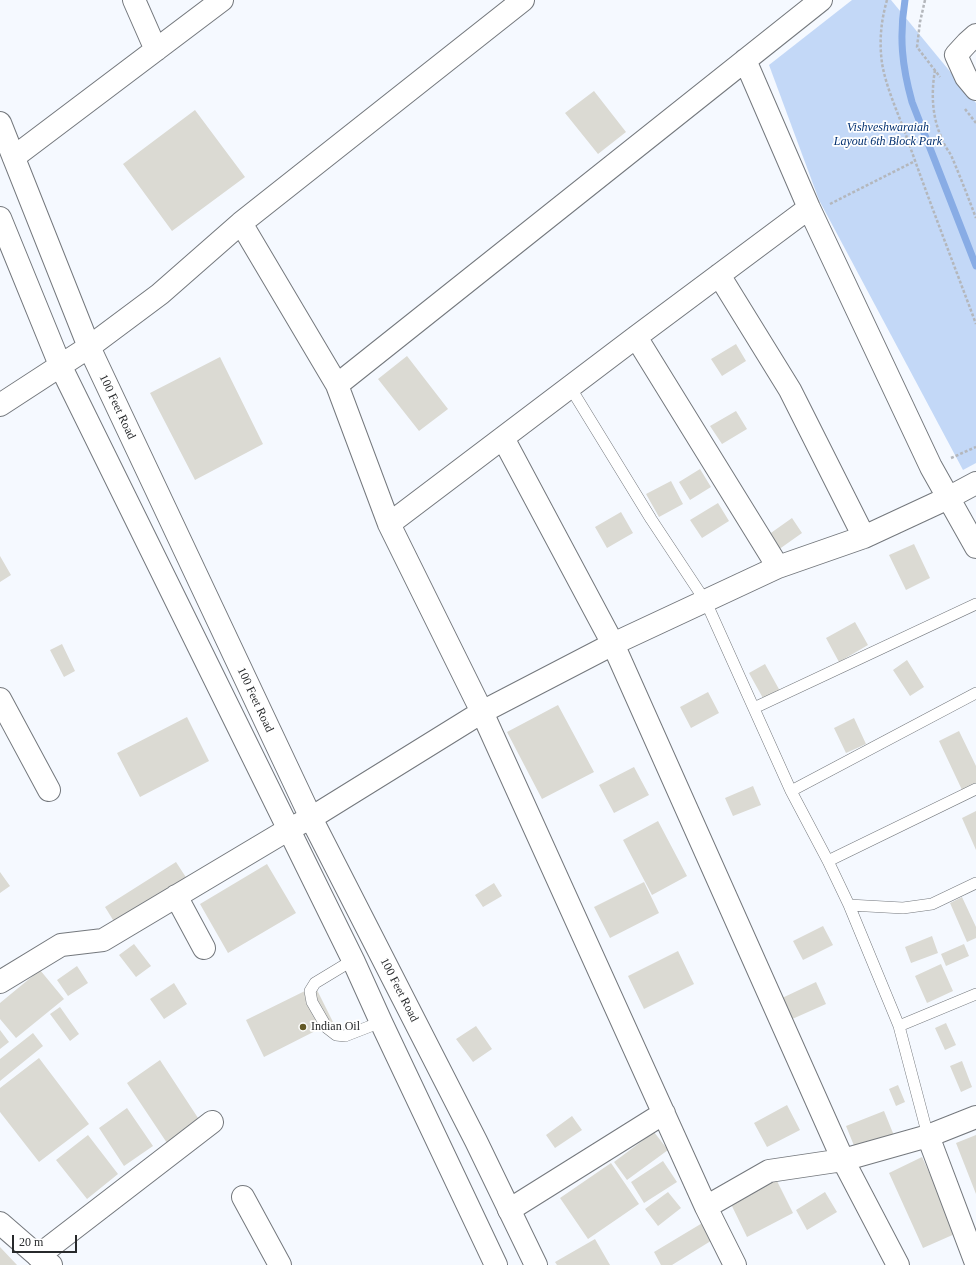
<!DOCTYPE html>
<html>
<head>
<meta charset="utf-8">
<style>
	body { margin:0 }
	#map { position:relative; width:976px; height:1265px; overflow:hidden; background:#f5f9ff; font-family:Georgia,serif }
	canvas { display:block }
	.scale { position:absolute; left:12px; top:1235px; width:65px; height:18px; box-sizing:border-box; border:2px solid #27292b; border-top:0; padding-left:5px; font-size:12px; line-height:14px; white-space:nowrap; color:#27292b; -webkit-text-stroke:3px #fff; paint-order:stroke }
</style>
</head>
<body>
<div id="map">
<canvas width="976" height="1265"></canvas>
<div class="scale">20 m</div>
</div>
<script>
const ctx = document.querySelector('canvas').getContext('2d');
ctx.lineJoin = 'round';
function fill(path, color) { ctx.fillStyle = color; ctx.fill(path, 'evenodd'); }
function strokePath(path, color, width, dash) { ctx.strokeStyle = color; ctx.lineWidth = width; ctx.lineCap = dash ? 'butt' : 'round'; ctx.setLineDash(dash || []); ctx.stroke(path); }
function write(font, color, halo, rows, align = 'center') {
  ctx.font = font + ' Georgia,serif'; ctx.lineWidth = 3.5; ctx.setLineDash([]); ctx.textBaseline = 'middle'; ctx.strokeStyle = halo; ctx.fillStyle = color; for (const [text, x, y, turn = 0] of rows) {
    ctx.save(); ctx.translate(x, y); ctx.rotate((+turn || 0) * Math.PI / 180); ctx.textAlign = isNaN(turn) ? turn : align; if (halo) ctx.strokeText(text, 0, 0); ctx.fillText(text, 0, 0); ctx.restore();
  }
}
const green = new Path2D(`
	M852 0H891L976 103V463L963 470 819 200 769 65Z`);
const stream = new Path2D(`
	M905 0C899 37 902 66 912 102L976 266`);
const building = new Path2D(`
	M594 91 626 132 598 154 565 113Z
	M195 110 245 177 172 231 123 164Z
	M736 344 746 361 722 376 711 359Z
	M407 356 448 409 419 431 378 379Z
	M220 357 263 444 195 480 150 393Z
	M736 411 747 429 722 444 710 426Z
	M700 469 711 487 690 500 679 482Z
	M671 481 683 504 659 517 646 494Z
	M718 503 729 521 702 538 690 520Z
	M621 512 633 533 607 548 595 527Z
	M792 518 802 533 778 550 768 535Z
	M914 544 930 578 906 590 889 555Z
	M0 556 11 575 0 582Z
	M855 622 868 645 839 662 826 638Z
	M62 644 75 671 64 677 50 650Z
	M907 660 924 687 910 696 893 670Z
	M765 664 780 691 764 700 749 673Z
	M708 692 719 713 691 728 680 707Z
	M558 705 594 772 542 799 507 732Z
	M187 717 209 761 140 797 117 753Z
	M854 718 866 744 846 753 834 728Z
	M959 731 976 766V786L963 792 939 741Z
	M634 767 649 795 614 813 599 785Z
	M753 786 761 805 733 816 725 798Z
	M976 811V850L962 818Z
	M658 821 687 876 652 895 623 840Z
	M176 862 189 882 118 928 105 907Z
	M267 864 296 913 228 953 200 904Z
	M0 872 10 886 0 893Z
	M644 882 659 913 610 938 594 907Z
	M494 883 502 896 483 907 475 895Z
	M962 897 976 927V938L967 942 950 903Z
	M823 926 833 945 803 960 793 941Z
	M932 936 938 953 911 963 905 947Z
	M134 944 151 966 136 977 119 955Z
	M964 944 969 956 946 966 941 954Z
	M678 951 694 984 644 1009 628 976Z
	M941 964 953 991 927 1003 915 976Z
	M77 966 88 983 68 996 57 980Z
	M40 970 64 999 16 1038 0 1019V1003Z
	M816 982 826 1004 790 1020 780 999Z
	M174 983 187 1004 164 1019 150 999Z
	M315 986 333 1022 264 1057 246 1020Z
	M60 1007 79 1034 70 1041 50 1014Z
	M946 1023 956 1045 945 1050 935 1028Z
	M476 1026 492 1049 473 1062 456 1039Z
	M0 1030 9 1042 0 1049Z
	M33 1033 43 1046 0 1081V1059Z
	M39 1058 89 1124 39 1162 0 1112V1088Z
	M160 1060 200 1121 167 1143 127 1083Z
	M962 1061 972 1087 961 1092 950 1066Z
	M898 1085 905 1102 896 1106 889 1089Z
	M787 1105 800 1130 767 1147 754 1123Z
	M127 1108 153 1146 124 1166 99 1128Z
	M884 1111 895 1138 857 1153 846 1126Z
	M572 1116 582 1130 555 1148 546 1135Z
	M654 1132 668 1150 627 1180 614 1162Z
	M88 1135 118 1174 87 1199 56 1160Z
	M976 1135V1194L956 1143Z
	M922 1157 957 1233 923 1248 889 1173Z
	M663 1161 677 1182 644 1203 631 1182Z
	M611 1163 639 1204 588 1239 560 1198Z
	M776 1179 793 1213 747 1237 730 1202Z
	M668 1192 681 1208 658 1226 645 1209Z
	M825 1192 837 1212 807 1230 796 1210Z
	M704 1222 714 1239 672 1265H661L654 1252Z
	M595 1239 610 1265H557L555 1262Z
	M0 1247 17 1265H0Z`);
const path = new Path2D(`
	M887 0C881 21 879 41 882 63 886 88 899 115 907 138 929 201 953 262 976 324
	M925 0 920 22 917 47 940 77
	M935 70C931 94 932 117 942 139 944 145 948 150 951 155 960 176 968 197 976 218
	M965 109 976 123
	M830 204 915 161
	M951 458 976 447`);
const lane = new Path2D(`
	M570 387 651 519 706 602 791 791 828 861 849 905 899 1026 928 1136
	M754 708 976 604
	M791 791 976 693
	M828 861 976 789
	M849 905 903 908 932 904 976 883
	M353 960 315 983 310 991 312 1002 327 1028 336 1035 345 1036 381 1022
	M899 1026 976 994`);
const street = new Path2D(`
	M134 0 156 50
	M976 35 967 43 956 55 966 77 976 89
	M745 60 809 208 931 467 976 547
	M14 157 222 0
	M241 223 337 385 389 524 482 712 706 1207 735 1265
	M719 275 790 390 864 537
	M636 337 778 567
	M89 347 160 294 241 223 523 0
	M337 385 821 0
	M503 438 613 644 843 1160 898 1265
	M389 524 636 337 809 208
	M0 699 49 790
	M176 896 204 948
	M0 982 61 945 103 940 289 829 311 818 482 712 613 644 778 567 864 537 948 498 976 483
	M976 1117 928 1136 976 1263
	M243 1197 280 1265
	M706 1207 769 1171 843 1160 928 1136
	M509 1210 664 1113
	M38 1256 212 1122`);
const secondary = new Path2D(`
	M0 123 89 347 311 818 476 1141 536 1265
	M0 218 60 365 353 960 381 1022 496 1265
	M0 405 89 347
	M0 1223 38 1256 51 1265`);
const markers = [
	[303,1027,4,"#635926"]
];
const parkNames = [
	["Vishveshwaraiah",888,128],
	["Layout 6th Block Park",888,142]
];
const streetNames = [
	["100 Feet Road",117,407,65],
	["100 Feet Road",255,700,65],
	["100 Feet Road",399,990,63]
];
const poiNames = [
	["Indian Oil",311,1027]
];
fill(green, '#c3d8f7');
strokePath(stream, '#88ace5', 7);
fill(building, '#dbdad3');
strokePath(lane, '#74787d', 12);
strokePath(street, '#74787d', 24);
strokePath(secondary, '#74787d', 24);
strokePath(path, '#b4b7bc', 2.5, [3, 2]);
strokePath(lane, '#fff', 11);
strokePath(street, '#fff', 22);
strokePath(secondary, '#fff', 22);
for (const [x, y, r, color] of markers) { const dot = new Path2D(); dot.arc(x, y, r, 0, 2 * Math.PI); ctx.fillStyle = color; ctx.fill(dot); strokePath(dot, '#fff', 1.5); }
write('italic 12px', '#023070', '#fff', parkNames);
write('12px', '#27292b', '#fff', streetNames);
write('12px', '#27292b', '#fff', poiNames, 'left');
</script>
</body>
</html>
